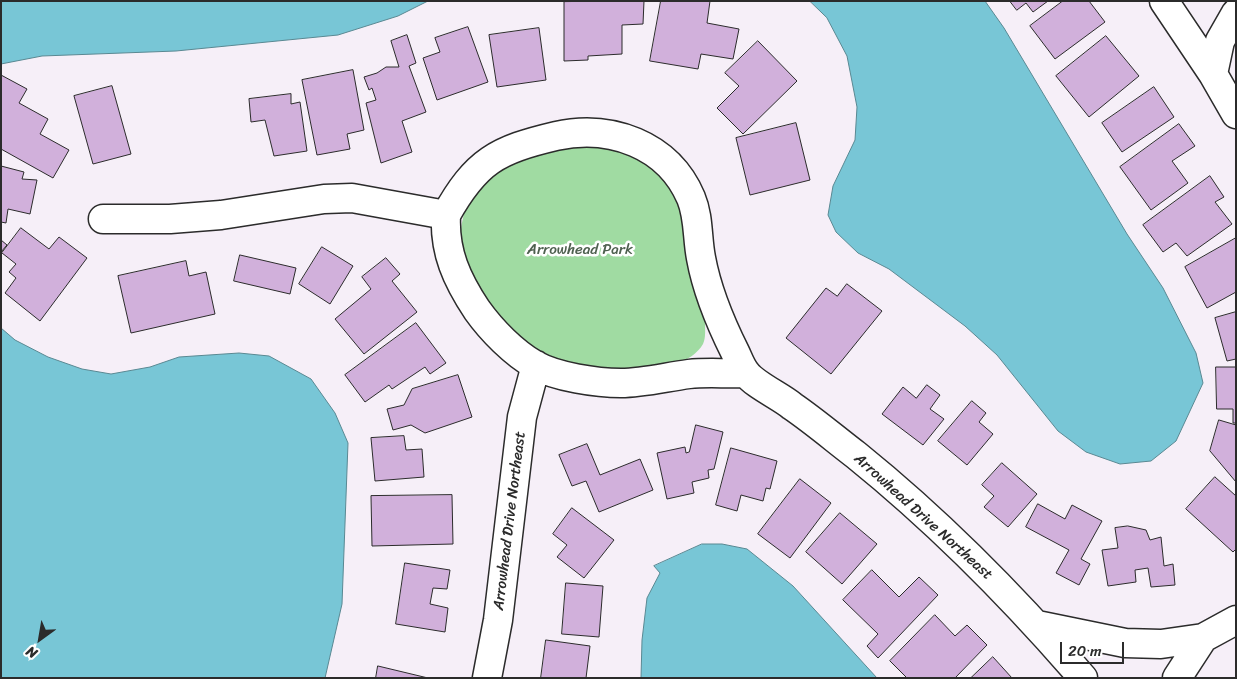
<!DOCTYPE html>
<html>
<head>
<meta charset="utf-8">
<style>
	body { margin:0 }
	#map { position:relative; width:1237px; height:679px; overflow:hidden; background:#f6eff8; font-family:Sriracha,sans-serif }
	canvas { display:block }
	.frame { position:absolute; inset:0; border:2px solid #2b2b2b; pointer-events:none }
	.north { position:absolute; left:15px; top:614px; width:50px; height:50px; -webkit-text-stroke:4px #fff; paint-order:stroke; rotate:212deg; font-size:14px; font-weight:700; line-height:20px; text-align:center; color:#2b2b2b }
	.north::after { content:''; display:block; margin:auto; width:18px; height:22px; background:#2b2b2b; clip-path:polygon(50% 0,100% 100%,50% 72%,0 100%) }
	.scale { position:absolute; left:1060px; top:642px; width:64px; height:22px; box-sizing:border-box; border:2px solid #2b2b2b; border-top:0; padding-left:6px; font-size:15px; line-height:18px; white-space:nowrap; color:#2b2b2b; -webkit-text-stroke:4px #fff; paint-order:stroke }
</style>
</head>
<body>
<div id="map">
<canvas width="1237" height="679"></canvas>
<div class="frame"></div>
<div class="north">N</div>
<div class="scale">20 m</div>
</div>
<script>
const ctx = document.querySelector('canvas').getContext('2d');
ctx.lineJoin = 'round';
function fill(path, color) { ctx.fillStyle = color; ctx.fill(path, 'evenodd'); }
function strokePath(path, color, width, dash) { ctx.strokeStyle = color; ctx.lineWidth = width; ctx.lineCap = dash ? 'butt' : 'round'; ctx.setLineDash(dash || []); ctx.stroke(path); }
function write(font, color, halo, rows, align = 'center') {
  ctx.font = font + ' Sriracha,sans-serif'; ctx.lineWidth = 5; ctx.setLineDash([]); ctx.textBaseline = 'middle'; ctx.strokeStyle = halo; ctx.fillStyle = color; for (const [text, x, y, turn = 0] of rows) {
    ctx.save(); ctx.translate(x, y); ctx.rotate((+turn || 0) * Math.PI / 180); ctx.textAlign = isNaN(turn) ? turn : align; if (halo) ctx.strokeText(text, 0, 0); ctx.fillText(text, 0, 0); ctx.restore();
  }
}
const green = new Path2D(`
	M585 143 625 149 656 169 678 197 705 322C705 329 706 338 703 344 681 383 579 371 546 354 514 337 489 311 474 279 463 256 457 244 463 218 465 209 467 197 473 189 477 183 498 166 505 163 511 159 520 159 527 157 546 152 566 148 585 143Z`);
const water = new Path2D(`
	M1 1H428L398 16 338 35 176 51 42 56 1 64Z
	M810 1H985L1004 28 1127 234 1163 288 1196 353 1203 383 1176 441 1151 461 1120 464 1086 452 1058 431 997 355 965 326 889 269 858 253 836 232 828 215 833 186 855 140 857 107 847 56 827 18Z
	M1 328 15 340 48 357 82 369 111 374 150 367 179 357 239 353 269 356 311 379 335 413 348 443 342 604 325 678H1Z
	M702 544H722L747 549 793 586 877 678H641L642 640 647 598 660 573 654 566Z`);
const building = new Path2D(`
	M644 1 643 24 622 25V54L588 56V60L564 61V2Z
	M661 1H710L707 23 739 29 733 59 701 54 698 69 650 61Z
	M1010 1H1048L1033 12 1026 3 1017 10Z
	M1063 1H1089L1105 22 1055 59 1030 26Z
	M468 27 488 82 437 100 423 58 440 52 435 38Z
	M539 28 546 80 497 87 489 35Z
	M407 35 416 63 409 66 426 112 402 121 412 152 381 163 366 103 376 100 372 88 369 90 364 77 377 73 386 67H399L391 41Z
	M1106 36 1139 76 1089 117 1056 76Z
	M758 41 797 81 743 134 717 108 739 86 725 73Z
	M353 70 364 130 347 134 350 149 317 155 302 80Z
	M1 75 27 89 19 103 48 119 40 134 69 150 53 178 1 149Z
	M112 86 131 154 93 164 74 96Z
	M1154 87 1174 117 1122 152 1102 123Z
	M291 94V104L300 102 307 151 274 156 265 120 251 122 249 99Z
	M796 123 810 180 750 195 736 138Z
	M1179 124 1195 146 1172 161 1188 183 1151 210 1120 167Z
	M1 166 24 172 22 179 37 180 30 214 8 209 6 223 1 222Z
	M1210 176 1224 197 1215 202 1232 224 1187 256 1176 243 1163 252 1143 225Z
	M21 228 49 249 59 237 87 258 40 321 5 293 16 278 9 272 16 264 2 253Z
	M1236 238V292L1207 308 1185 267Z
	M1 240 7 245 1 252Z
	M322 247 353 266 330 304 299 284Z
	M240 255 296 268 290 294 234 281Z
	M386 258 400 274 392 281 417 312 364 354 335 319 371 289 362 277Z
	M186 261 189 276 206 272 215 314 131 333 118 276Z
	M847 284 882 311 831 374 786 338 826 288 837 296Z
	M1236 312V359L1227 361 1215 318Z
	M416 323 446 363 430 374 425 367 392 389 389 385 365 402 345 375Z
	M1216 367H1236V423H1233V409H1217Z
	M458 375 472 417 425 433 411 425 393 430 387 409 404 405 412 389Z
	M927 385 940 395 930 409 944 419 923 445 882 414 903 387 916 398Z
	M972 401 986 413 979 422 993 434 967 465 938 441Z
	M1219 420 1236 425V482L1210 451Z
	M696 425 723 432 714 469 708 470 709 478 692 482 694 493 667 499 657 453 685 447 686 453 689 452Z
	M404 436 406 450 422 449 424 477 375 481 371 438Z
	M587 444 600 475 640 459 653 490 599 512 586 481 572 486 559 455Z
	M731 448 777 461 770 489 766 488 763 501 741 495 737 511 716 505Z
	M1002 463 1037 494 1008 527 984 507 994 496 982 485Z
	M1215 477 1236 496V549L1233 552 1186 509Z
	M800 479 831 503 790 558 758 534Z
	M452 495 453 544 372 546 371 496Z
	M1038 504 1065 519 1072 505 1102 521 1081 559 1090 564 1079 585 1056 573 1069 550 1026 527Z
	M572 508 614 540 584 578 557 557 567 545 553 534Z
	M840 513 877 544 842 584 806 552Z
	M1128 526 1146 530 1150 540 1161 537 1164 566 1173 564 1175 585 1151 587 1148 568 1135 570 1136 582 1108 586 1102 550 1118 548 1115 528Z
	M405 563 450 570 447 589 433 588 430 604 448 608 445 632 396 624Z
	M872 570 899 597 919 577 938 595 878 658 867 646 878 634 843 600Z
	M566 583 603 586 599 637 562 634Z
	M935 615 955 636 967 625 987 645 955 678H907L890 661Z
	M546 640 590 646 586 678H541Z
	M993 657 1012 678H971Z
	M378 666 428 678H376Z`);
const minor = new Path2D(`
	M1164 1 1213 74 1236 114
	M1213 74 1220 41 1236 13
	M446 215C444 252 457 280 477 310 492 331 514 353 535 365 556 377 597 383 621 383 643 383 666 377 689 374 707 372 727 374 746 373
	M103 219H170L221 215 324 199 352 198 446 215C476 161 497 150 556 136 610 124 668 144 691 198 699 217 697 238 701 258 707 291 720 322 735 352 738 358 741 367 746 373 755 385 780 396 792 406 814 421 835 439 856 455 939 522 1014 598 1083 678
	M1037 625 1125 643 1161 644 1203 638
	M487 678 498 620 522 417 536 365
	M1177 678 1203 638 1236 620`);
const parkNames = [
	["Arrowhead Park",580,250]
];
const streetNames = [
	["Arrowhead Drive Northeast",923,517,42],
	["Arrowhead Drive Northeast",510,521,-83]
];
fill(green, '#a0dba2');
fill(water, '#78c6d6');
strokePath(water, '#598892', 1);
fill(building, '#d1b0db');
strokePath(building, '#2b2b2b', 1);
strokePath(minor, '#2b2b2b', 31);
strokePath(minor, '#fff', 28);
write('15px', '#4e604f', '#fff', parkNames);
write('15px', '#2b2b2b', '#fff', streetNames);
</script>
</body>
</html>
